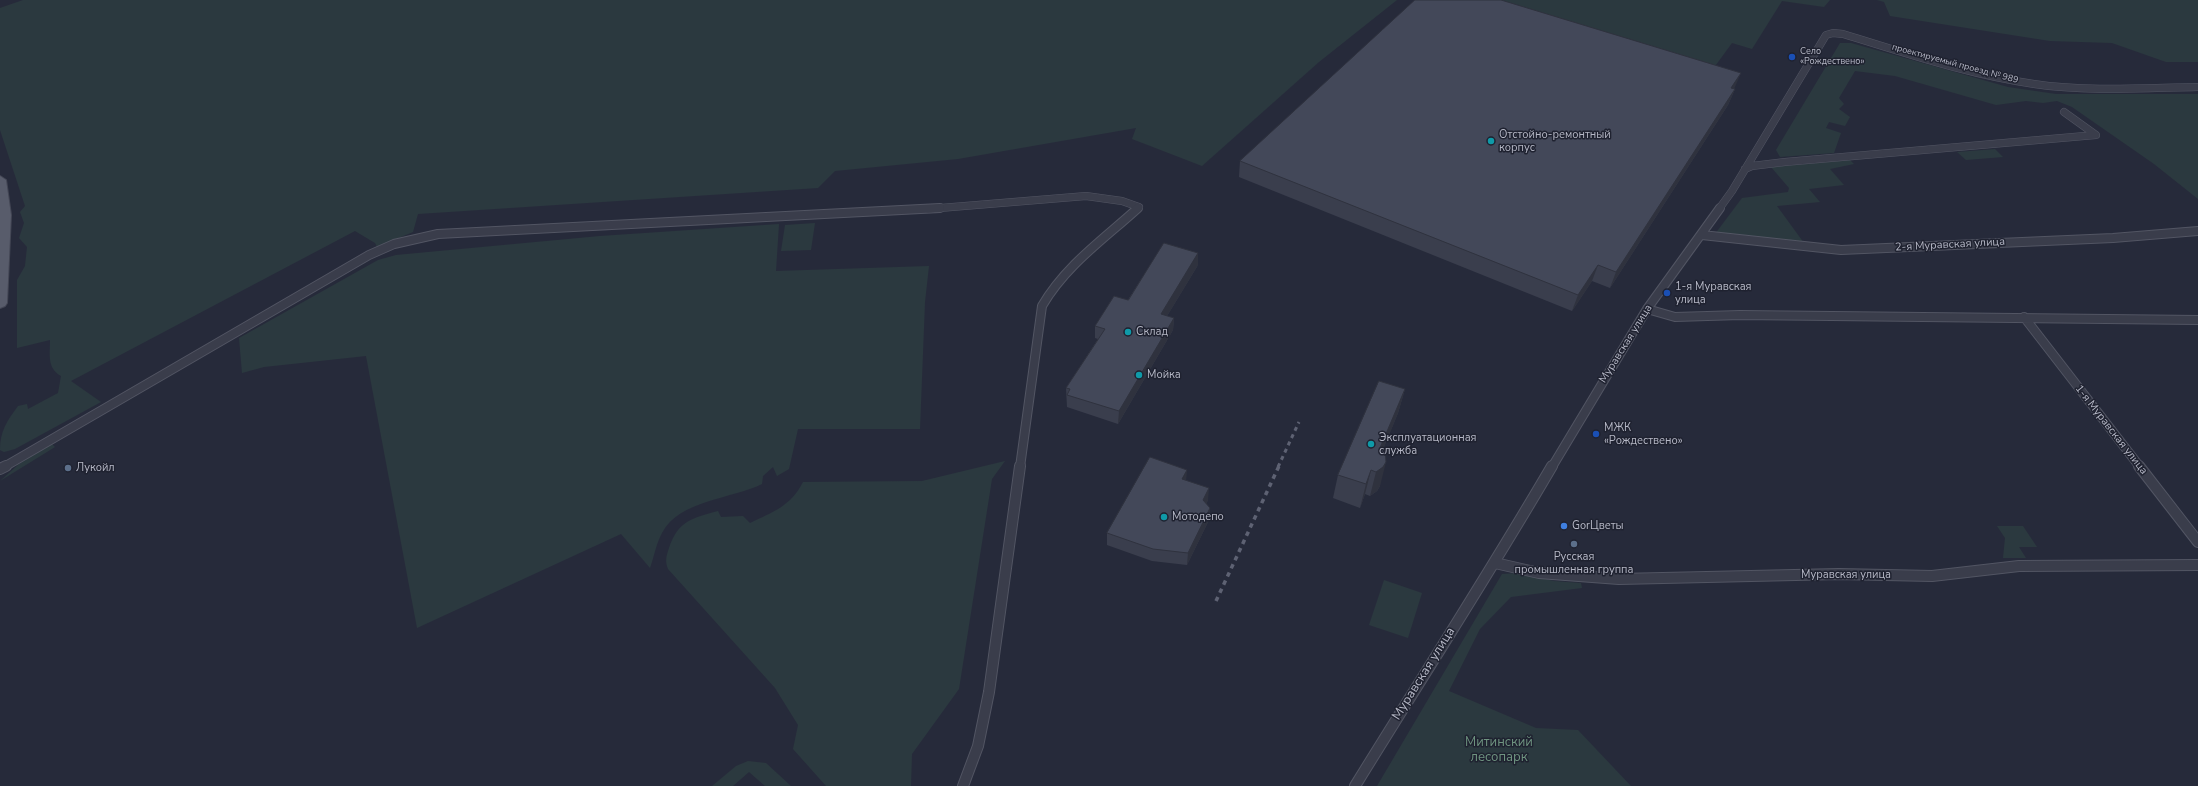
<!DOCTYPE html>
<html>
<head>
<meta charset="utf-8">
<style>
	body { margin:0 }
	canvas { display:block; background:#262a3a }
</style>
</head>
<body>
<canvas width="2198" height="786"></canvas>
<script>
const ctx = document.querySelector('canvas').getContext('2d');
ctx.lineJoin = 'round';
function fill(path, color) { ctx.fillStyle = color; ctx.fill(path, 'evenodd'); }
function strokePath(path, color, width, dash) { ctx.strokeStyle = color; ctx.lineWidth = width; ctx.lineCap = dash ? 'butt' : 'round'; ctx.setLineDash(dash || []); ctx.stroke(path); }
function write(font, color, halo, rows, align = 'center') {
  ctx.font = font + ' "Nunito Sans",sans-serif'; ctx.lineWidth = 3; ctx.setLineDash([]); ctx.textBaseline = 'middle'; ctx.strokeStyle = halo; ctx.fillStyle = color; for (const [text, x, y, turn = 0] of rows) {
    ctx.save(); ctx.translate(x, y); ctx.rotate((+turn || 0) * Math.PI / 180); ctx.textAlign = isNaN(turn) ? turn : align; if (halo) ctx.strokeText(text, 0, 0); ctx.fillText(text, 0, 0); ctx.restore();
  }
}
const green = new Path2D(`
	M23 0H1397L1319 62 1202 166 1132 139 1136 128 958 159 835 171 818 188 418 214 413 232 377 247 375 243 355 231 71 381 101 402 15 449 4 452 0 450C0 431 7 421 18 406L27 404 28 409 58 393 61 376C47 368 50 355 50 340L17 348V280L25 266 27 247 19 238 24 223 20 212 25 206 0 130V8Z
	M1492 0H1830L1824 7 1782 1 1752 49 1732 43 1713 69Z
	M1877 0H2198V62H2166L2112 43 2050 41 1890 16 1884 2Z
	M1840 43H1851L2008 87 2056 94H2198V199L2154 164 2072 107 2057 101 2043 103 2026 101 1996 105 1895 76 1855 71 1839 98 1844 104 1839 109 1850 117 1845 126 1829 122 1826 128 1841 133 1834 153 1780 157 1776 150Z
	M1995 149 2003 157 1966 160 1957 152Z
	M1850 160 1854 164 1830 169 1844 185 1809 189 1820 202 1777 206 1804 243 1715 234 1742 198 1788 192 1789 188 1771 167Z
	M815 223 811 250 781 251 785 225Z
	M779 224 776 271 929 266 925 302 920 429H798L789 469 777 476 773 467 763 476 762 484C732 499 679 500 662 533 656 544 654 557 650 568L621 534 417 628 366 356 264 367 242 373 239 338 378 260 396 255 600 236Z
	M52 444 55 447 0 481 19 464Z
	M1005 461 992 479 959 689 912 754 911 786H826L793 749 798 725 775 688 668 569C665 561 666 557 669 548 678 521 692 518 718 511L721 517 743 516 750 523C773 512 791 506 803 482L922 481Z
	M1997 526H2023L2037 547H2019L2026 558H2003L2005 538Z
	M1518 573 1554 581 1581 583 1582 588 1511 597 1480 629 1449 691 1536 728 1578 730 1631 786H1377L1502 574Z
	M1384 580 1422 593 1408 638 1369 625Z
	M748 761 766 763 791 786H765L749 772 733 786H712L736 766Z`);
const minorFar2 = new Path2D(`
	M1745 169 1752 166 1785 162 2096 135 2064 112
	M928 209 1086 196 1122 201 1139 207 1137 209
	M1719 209 1732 191 1826 35 1833 33 1843 34C1906 53 1969 75 2034 84 2088 92 2143 88 2198 87`);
const minorFar1 = new Path2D(`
	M1702 235 1841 250 2113 238 2198 231
	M1647 309 1675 317 1740 315 2198 320
	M2024 317 2140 467
	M4 467 369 255 394 244 438 234 940 208
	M1020 467 1042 306C1066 265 1104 239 1138 208
	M1552 467 1647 309 1720 208`);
const minor = new Path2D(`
	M2139 466 2198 542
	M0 469 6 466
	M1495 563 1539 573 1619 579 1839 574 1932 576 2019 566 2198 565
	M963 786 978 746 989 692 1020 466
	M1355 786C1421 679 1489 574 1552 466`);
const primary = new Path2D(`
	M0 176 6 180 11 215 7 303 5 306 0 308Z`);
const railFar1 = new Path2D(`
	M1278 467 1299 422`);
const rail = new Path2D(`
	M1216 601 1279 466`);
const wall = new Path2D(`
	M1735 89 1728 105 1610 288 1592 281 1572 311 1239 177 1240 161Z
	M1198 265 1167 316 1174 318 1173 330 1118 424 1067 407 1066 388 1098 339 1095 338V326L1128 300Z
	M1405 389 1398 413 1383 449 1380 486 1377 491 1370 496 1365 494 1360 508 1333 498 1338 475Z
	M1186 480 1208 500 1206 504 1210 508 1209 520 1187 565 1152 561 1107 545V533Z`);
const shadedWall = new Path2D(`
	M1741 73 1734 89 1731 88Z
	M1735 89 1728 105 1610 288 1616 272Z
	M1198 253V265L1161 326V314Z
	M1598 265 1592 281 1572 311 1578 295Z
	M1174 318 1173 330 1118 424 1119 411Z
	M1405 389 1398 413 1374 472 1380 448Z
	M1386 462 1380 486 1377 491 1370 496 1376 472Z
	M1187 470 1186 482 1182 479Z
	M1371 470 1365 494 1360 508 1366 484Z
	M1209 488 1208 500 1202 513 1203 500Z
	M1210 508 1209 520 1187 565 1188 553Z`);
const building = new Path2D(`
	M1415 0H1501L1741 73 1731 88 1735 89 1616 272 1598 265 1578 295 1240 161Z
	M1164 243 1198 253 1161 314 1174 318 1119 411 1067 395 1070 389 1066 388 1105 329 1095 326 1114 296 1128 300Z
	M1379 381 1405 389 1380 448 1385 450 1386 462 1383 467 1376 472 1371 470 1366 484 1338 475Z
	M1150 457 1187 470 1182 479 1209 488 1203 500 1210 508 1188 553 1153 549 1107 533Z`);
const markers = [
	[1792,57,4,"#1a4fb4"],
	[1491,141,4,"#0f9aa8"],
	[1667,293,4,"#1a4fb4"],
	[1128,332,4,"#0f9aa8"],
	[1139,375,4,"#0f9aa8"],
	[1596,434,4,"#1a4fb4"],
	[1371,444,4,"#0f9aa8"],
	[68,468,4,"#5c6f8a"],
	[1164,517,4,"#0f9aa8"],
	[1564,526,4,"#3f7fe0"],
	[1574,544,4,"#5c6f8a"]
];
const farPoinames = [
	["Село",1800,52],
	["«Рождествено»",1800,62]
];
const farStreetnames = [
	["проектируемый проезд № 989",1955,64,15]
];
const poiNames = [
	["Отстойно-ремонтный",1499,135],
	["корпус",1499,148],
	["1-я Муравская",1675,287],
	["улица",1675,300],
	["Склад",1136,332],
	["Мойка",1147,375],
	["МЖК",1604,428],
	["«Рождествено»",1604,441],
	["Эксплуатационная",1379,438],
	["служба",1379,451],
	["Лукойл",76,468],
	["Мотодепо",1172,517],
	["GorЦветы",1572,526],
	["Русская",1574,557,"center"],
	["промышленная группа",1574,570,"center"]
];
const streetNames = [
	["2-я Муравская улица",1950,245,-3],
	["Муравская улица",1626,344,-58],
	["1-я Муравская улица",2111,430,52],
	["Муравская улица",1846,575]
];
const nearStreetnames = [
	["Муравская улица",1424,674,-58]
];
const nearParknames = [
	["Митинский",1499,743],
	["лесопарк",1499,758]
];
fill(green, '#2b393f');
strokePath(minorFar2, '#525563', 8);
strokePath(minorFar1, '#525563', 10);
strokePath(minor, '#525563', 12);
strokePath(primary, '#434654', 2);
strokePath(minorFar2, '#3a3d4b', 7);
strokePath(minorFar1, '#3a3d4b', 8);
strokePath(minor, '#3a3d4b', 10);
fill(primary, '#585c6b');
strokePath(railFar1, '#5e6273', 3, [4, 4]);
strokePath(rail, '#5e6273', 3.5, [4.5, 4.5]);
fill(wall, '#3a3e4d');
fill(shadedWall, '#2f323e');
fill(building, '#434859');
strokePath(building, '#2f323e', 1);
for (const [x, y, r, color] of markers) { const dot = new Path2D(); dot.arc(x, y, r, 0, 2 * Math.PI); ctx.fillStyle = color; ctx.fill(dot); strokePath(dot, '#1f2230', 1.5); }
write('9px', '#b6b8c6', '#1f2230', farPoinames, 'left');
write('9px', '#b6b8c6', '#1f2230', farStreetnames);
write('11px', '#b6b8c6', '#1f2230', poiNames, 'left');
write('11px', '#b6b8c6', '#1f2230', streetNames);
write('13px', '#b6b8c6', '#1f2230', nearStreetnames);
write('13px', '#6f9480', '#1f2230', nearParknames);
</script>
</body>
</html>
